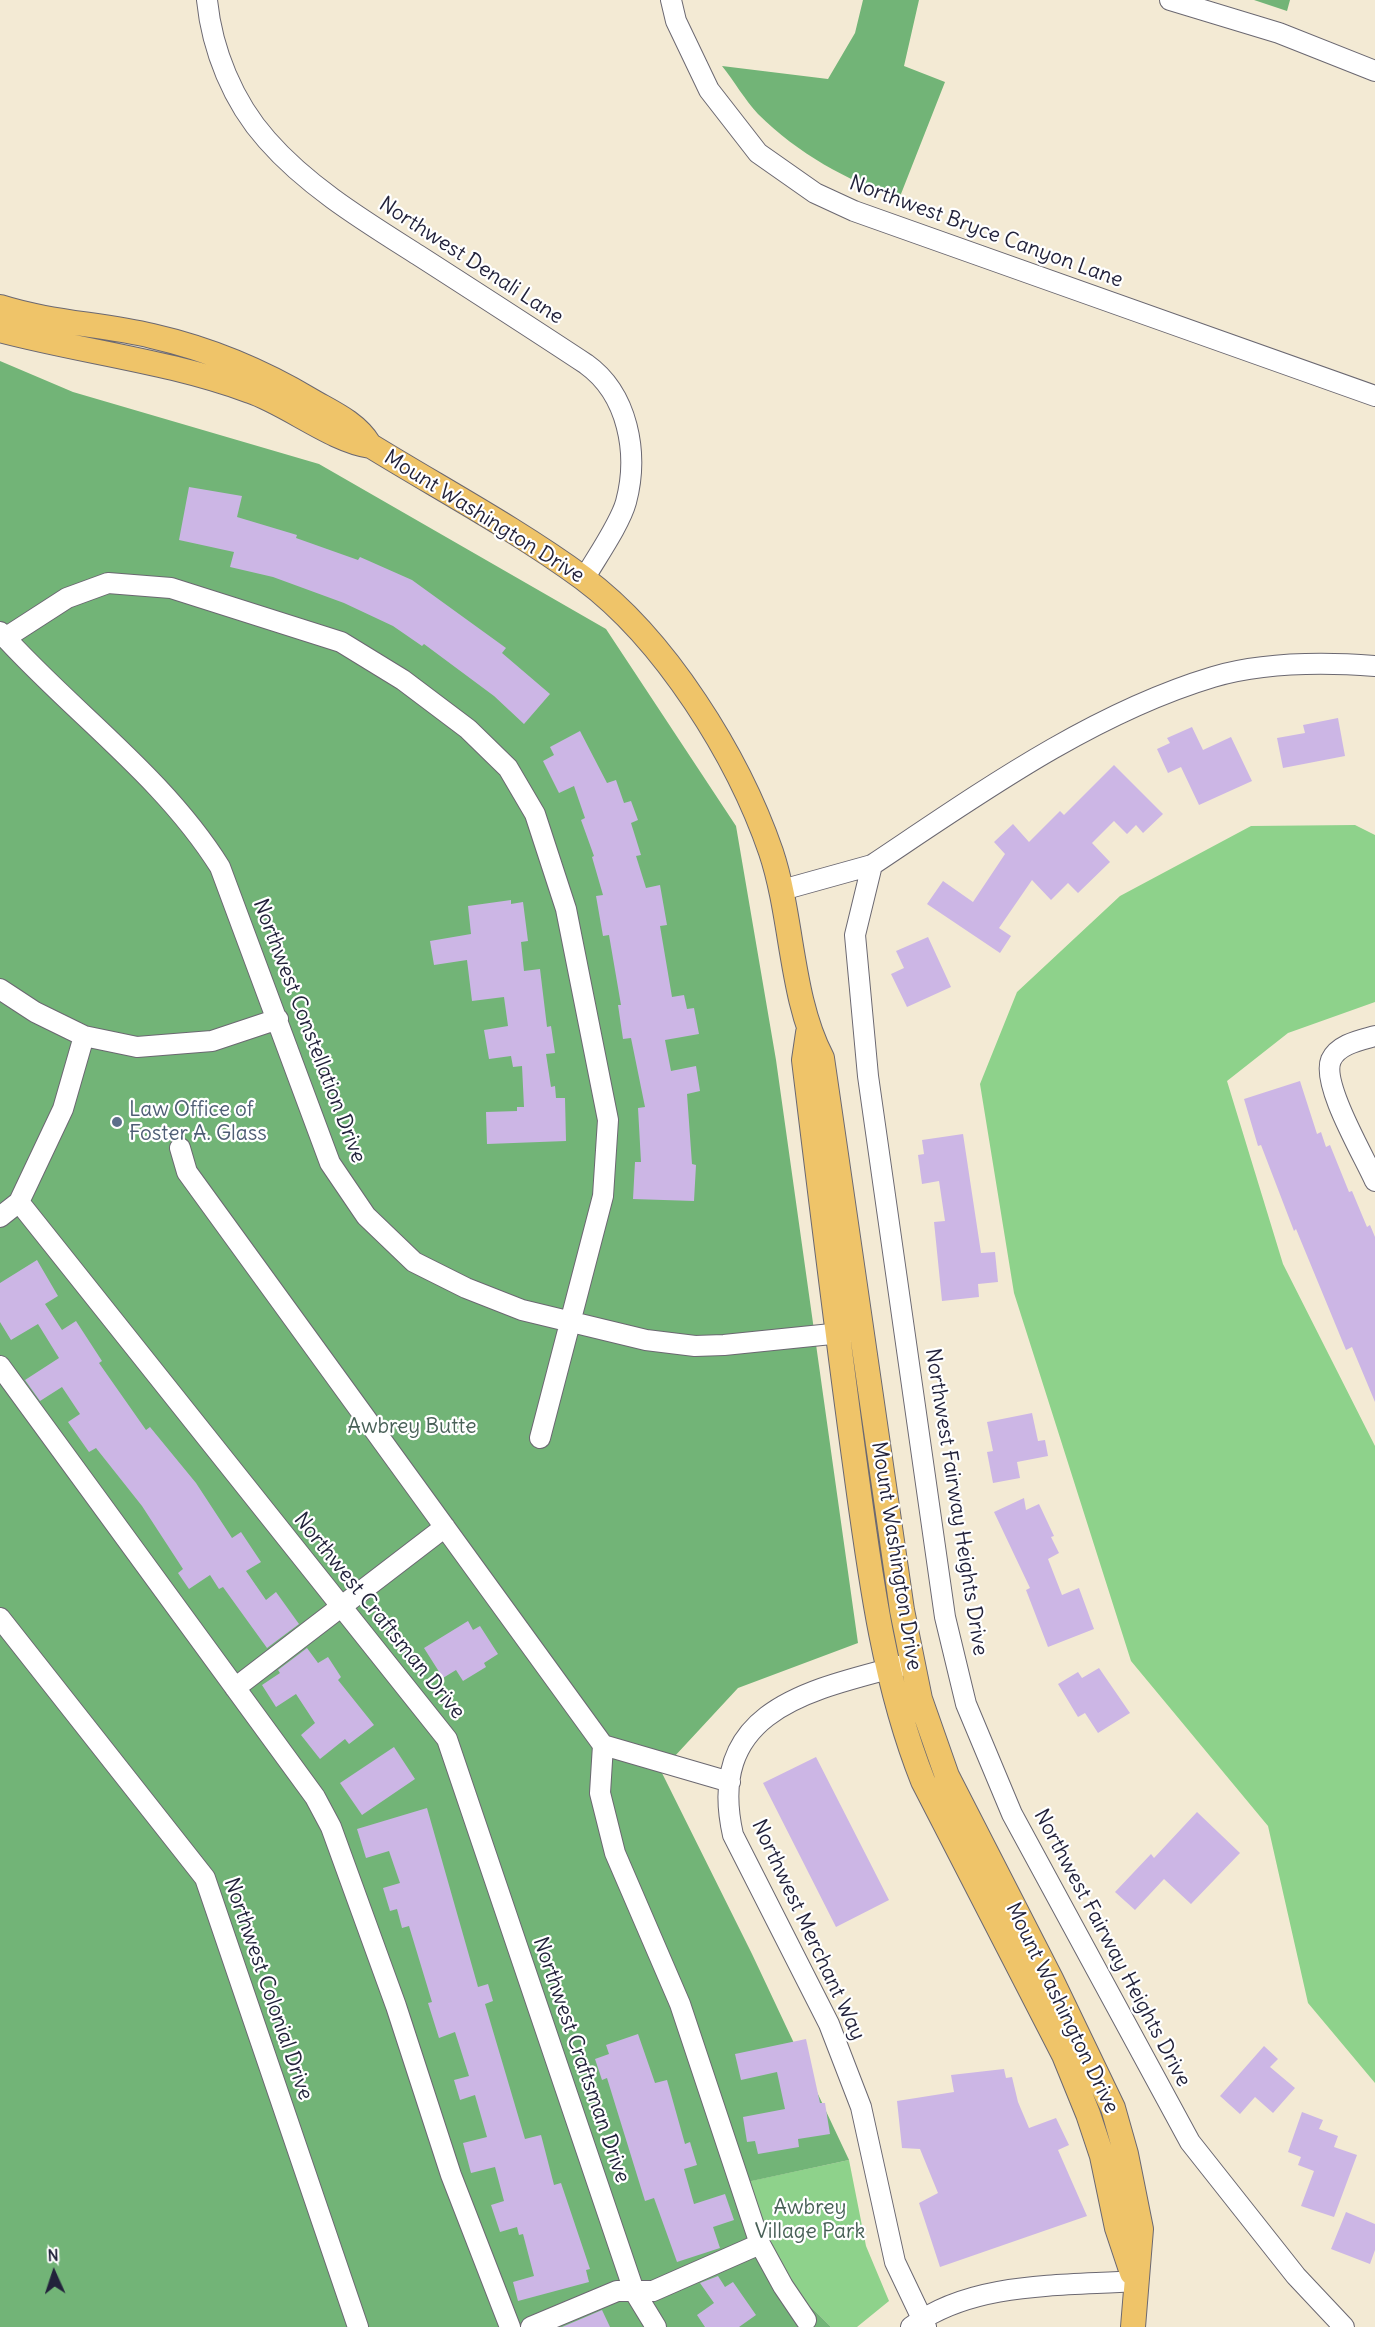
<!DOCTYPE html>
<html>
<head>
<meta charset="utf-8">
<style>
	body { margin:0 }
	#map { position:relative; width:1375px; height:2327px; overflow:hidden; background:#f3ead4; font-family:Delius,sans-serif }
	canvas { display:block }
	.north { position:absolute; left:24px; top:2243px; width:60px; height:60px; -webkit-text-stroke:4px #fff; paint-order:stroke; rotate:357deg; font-size:16px; font-weight:700; line-height:24px; text-align:center; color:#22223b }
	.north::after { content:''; display:block; margin:auto; width:21px; height:27px; background:#22223b; clip-path:polygon(50% 0,100% 100%,50% 72%,0 100%) }
</style>
</head>
<body>
<div id="map">
<canvas width="1375" height="2327"></canvas>
<div class="north">N</div>
</div>
<script>
const ctx = document.querySelector('canvas').getContext('2d');
ctx.lineJoin = 'round';
function fill(path, color) { ctx.fillStyle = color; ctx.fill(path, 'evenodd'); }
function strokePath(path, color, width, dash) { ctx.strokeStyle = color; ctx.lineWidth = width; ctx.lineCap = dash ? 'butt' : 'round'; ctx.setLineDash(dash || []); ctx.stroke(path); }
function write(font, color, halo, rows, align = 'center') {
  ctx.font = font + ' Delius,sans-serif'; ctx.lineWidth = 4.5; ctx.setLineDash([]); ctx.textBaseline = 'middle'; ctx.strokeStyle = halo; ctx.fillStyle = color; for (const [text, x, y, turn = 0] of rows) {
    ctx.save(); ctx.translate(x, y); ctx.rotate((+turn || 0) * Math.PI / 180); ctx.textAlign = isNaN(turn) ? turn : align; if (halo) ctx.strokeText(text, 0, 0); ctx.fillText(text, 0, 0); ctx.restore();
  }
}
const green = new Path2D(`
	M1355 825 1375 835V1002L1288 1033 1227 1081 1283 1264 1375 1446V2083L1308 2003 1268 1826 1131 1661 1014 1293 980 1084 1017 992 1120 896 1251 826Z
	M849 2160 866 2246 889 2301 857 2327H831L775 2271 746 2182Z`);
const forest = new Path2D(`
	M863 0H919L904 66 945 82 899 199C847 180 798 154 758 114 745 100 734 81 722 66L828 79 855 33Z
	M1254 0H1290L1287 11Z
	M0 361 73 392 319 464 606 629 736 826 776 1060 858 1643 738 1688 661 1771 752 1954 849 2160 747 2182 775 2271 831 2327H0Z`);
const building = new Path2D(`
	M189 487 242 496 237 517 297 535 296 538 358 560 360 557 412 580 506 648 502 653 550 694 524 724 494 696 424 644 422 646 393 626 344 603 273 577 230 567 234 552 179 540Z
	M1338 718 1345 756 1283 768 1277 738 1305 733 1303 725Z
	M1192 727 1203 750 1231 737 1252 781 1199 805 1181 767 1168 773 1157 749 1170 743 1167 738Z
	M580 731 607 783 616 780 624 803 631 801 638 820 631 823 641 855 636 856 646 888 660 885 667 925 660 926 672 997 684 995 687 1009 694 1008 699 1034 665 1040 671 1071 696 1066 700 1091 687 1094 692 1164 696 1165 694 1201 633 1199 635 1162H641L638 1108 645 1107 631 1038 623 1039 618 1005H621L609 935 603 936 596 896 603 895 592 857 594 856 581 820 585 818 574 786 559 793 543 761 554 755 550 747Z
	M1114 765 1163 814 1143 833 1136 825 1127 834 1114 821 1092 843 1110 862 1078 893 1068 883 1051 900 1032 880 999 928 1011 936 1000 953 927 904 943 881 973 902 1005 854 994 842 1013 824 1029 842 1060 811 1064 815Z
	M511 900V904L523 902 528 941 521 942 524 971 540 969 547 1027 551 1026 555 1053 546 1054 551 1087 555 1086 556 1098H565L566 1141 487 1144 486 1112 517 1111V1107H524L522 1066 513 1067 511 1056 489 1059 484 1030 508 1026 504 997 472 1001 467 960 434 965 430 941 471 934 468 906Z
	M928 937 951 987 907 1007 891 974 904 968 896 951Z
	M1300 1081 1317 1134 1321 1132 1326 1147 1330 1145 1349 1192 1352 1191 1367 1227 1370 1225 1375 1237V1402L1352 1347 1346 1350 1296 1229 1294 1231 1261 1145 1258 1146 1244 1099Z
	M963 1134 981 1253 995 1252 998 1282 978 1284 979 1297 942 1301 934 1222 945 1221 939 1181 922 1184 918 1155 924 1154 922 1140Z
	M37 1260 58 1296 45 1304 62 1330 76 1321 102 1361 99 1363 146 1430 150 1427 196 1483 232 1538 241 1532 261 1562 246 1571 266 1600 276 1592 299 1624 267 1648 223 1587 219 1589 210 1575 189 1589 178 1573 183 1569 142 1506 96 1448 89 1452 68 1422 80 1414 62 1387 40 1401 25 1380 59 1358 38 1324 11 1340 0 1322V1283Z
	M1032 1413 1038 1441 1045 1440 1048 1456 1017 1462 1020 1478 993 1483 987 1452 993 1451 987 1422Z
	M1024 1498 1026 1510 1039 1504 1054 1536 1051 1537 1059 1553 1048 1559 1062 1595 1079 1588 1094 1629 1048 1647 1026 1590 1030 1588 994 1512Z
	M468 1621 473 1630 480 1626 498 1654 484 1663 486 1667 463 1681 456 1670 443 1678 424 1648Z
	M307 1648 318 1663 328 1657 341 1677 338 1680 374 1725 349 1744 345 1739 320 1759 301 1735 315 1723 296 1694 276 1707 262 1685 280 1673 278 1670Z
	M1099 1668 1130 1713 1098 1733 1085 1713 1078 1717 1058 1684 1078 1672 1082 1678Z
	M394 1747 415 1779 362 1815 340 1783Z
	M816 1757 889 1900 836 1927 763 1783Z
	M427 1808 478 1987 488 1984 493 2001 485 2004 525 2139 541 2135 554 2185 561 2183 590 2269 586 2270 589 2282 518 2301 513 2282 534 2276 523 2234 519 2235 517 2227 500 2232 491 2205 504 2201 495 2167 471 2173 463 2143 487 2137 475 2095 460 2100 454 2080 469 2076 455 2032 439 2038 428 2003 432 2002 409 1926 402 1928 397 1909 390 1911 383 1888 400 1883 389 1851 366 1858 357 1829Z
	M1197 1812 1240 1853 1191 1904 1164 1879 1135 1910 1115 1892 1151 1854 1154 1858Z
	M638 2034 655 2083 667 2080 685 2144 690 2142 697 2165 684 2169 694 2204 725 2194 734 2220 713 2227 720 2248 677 2262 654 2198 645 2201 607 2078 602 2080 595 2059 609 2054 606 2045Z
	M806 2039 820 2103H825L830 2134 798 2139 799 2147 758 2154 755 2141 747 2142 743 2117 785 2109 777 2072 741 2080 735 2054Z
	M1264 2046 1278 2059 1270 2067 1295 2088 1273 2113 1255 2097 1240 2114 1220 2096Z
	M1004 2069 1006 2078 1012 2077 1018 2102 1029 2128 1056 2118 1069 2145 1058 2150 1087 2216 940 2267 919 2203 938 2193 920 2149 902 2148 897 2101 954 2092 951 2075Z
	M1302 2112 1323 2120 1319 2129 1338 2136 1334 2147 1357 2155 1334 2217 1301 2206 1314 2171 1298 2165 1301 2157 1288 2152Z
	M1346 2212 1375 2224V2250L1370 2264 1331 2249Z
	M718 2276 725 2287 733 2282 756 2315 739 2327H705L697 2315 714 2303 700 2283Z
	M602 2310 610 2327H562Z`);
const minor = new Path2D(`
	M207 0C212 50 233 102 267 140 308 187 366 222 418 255 474 291 530 327 586 364 628 394 639 453 626 502 620 524 596 558 584 579
	M671 0 676 21 709 90 758 153 815 193 854 211 1375 396
	M1170 0 1279 33 1375 71
	M0 632C72 712 163 776 220 867L330 1163 366 1216 414 1262 466 1288 522 1310 646 1340 695 1346 724 1345 851 1332
	M5 638 67 598 108 583 171 588 341 642 403 680 468 729 508 768 535 814 566 909 608 1120 603 1196 540 1438
	M872 865C977 795 1090 714 1213 677 1264 662 1322 662 1375 666
	M782 890 872 865 855 935 868 1076 945 1617 966 1704 1012 1814 1190 2142 1296 2276 1344 2327
	M0 989 35 1012 84 1036 137 1047 212 1041 278 1019
	M1375 1036C1361 1040 1338 1044 1331 1060 1321 1084 1364 1156 1375 1181
	M180 1148 187 1172 603 1745 600 1793 615 1853 680 2004 760 2244 653 2291H617L531 2327
	M19 1202 447 1739 634 2291 656 2327
	M0 1217 19 1202 63 1109 84 1036
	M0 1366 315 1797 331 1827 396 2006 451 2175 510 2327
	M0 1618 205 1878 358 2327
	M911 1663C816 1689 704 1706 733 1835L829 2024 861 2107 895 2262 926 2327
	M235 1688 445 1527
	M603 1745 730 1782
	M760 2244 783 2286 806 2320
	M911 2327C972 2281 1062 2286 1135 2281`);
const major = new Path2D(`
	M0 307C50 323 102 324 152 336 209 349 262 371 312 401 333 413 356 423 369 444
	M0 330C83 352 169 361 250 391 288 404 333 441 371 446 441 489 516 529 583 578 665 639 738 756 771 852 793 918 790 997 822 1058L902 1610 920 1699 947 1776 1051 1979 1113 2108 1126 2154 1141 2229 1133 2327
	M808 1033 804 1060C820 1192 836 1325 854 1457 869 1566 882 1678 923 1781L1064 2055 1088 2114 1102 2156 1117 2228 1132 2273`);
const markers = [
	[117,1122,6,"#5c6f8a"]
];
const streetNames = [
	["Northwest Bryce Canyon Lane",986,232,20],
	["Northwest Denali Lane",471,261,33],
	["Mount Washington Drive",484,517,32],
	["Northwest Constellation Drive",309,1031,69],
	["Northwest Fairway Heights Drive",956,1502,81],
	["Mount Washington Drive",896,1556,81],
	["Northwest Craftsman Drive",379,1616,51],
	["Northwest Merchant Way",808,1930,65],
	["Northwest Fairway Heights Drive",1112,1948,62],
	["Northwest Colonial Drive",268,1989,71],
	["Mount Washington Drive",1062,2008,64],
	["Northwest Craftsman Drive",581,2060,71]
];
const serviceNames = [
	["Law Office of",129,1110],
	["Foster A. Glass",129,1134]
];
const parkNames = [
	["Awbrey Butte",412,1427],
	["Awbrey",810,2208],
	["Village Park",810,2232]
];
fill(green, '#8ed28b');
fill(forest, '#72b477');
fill(building, '#ccb6e5');
strokePath(minor, '#6b6871', 22);
strokePath(major, '#6b6871', 26);
strokePath(minor, '#fff', 20);
strokePath(major, '#efc469', 24);
for (const [x, y, r, color] of markers) { const dot = new Path2D(); dot.arc(x, y, r, 0, 2 * Math.PI); ctx.fillStyle = color; ctx.fill(dot); strokePath(dot, '#fff', 2); }
write('21px', '#22223b', '#fff', streetNames);
write('21px', '#4e5e75', '#fff', serviceNames, 'left');
write('21px', '#486057', '#fff', parkNames);
</script>
</body>
</html>
